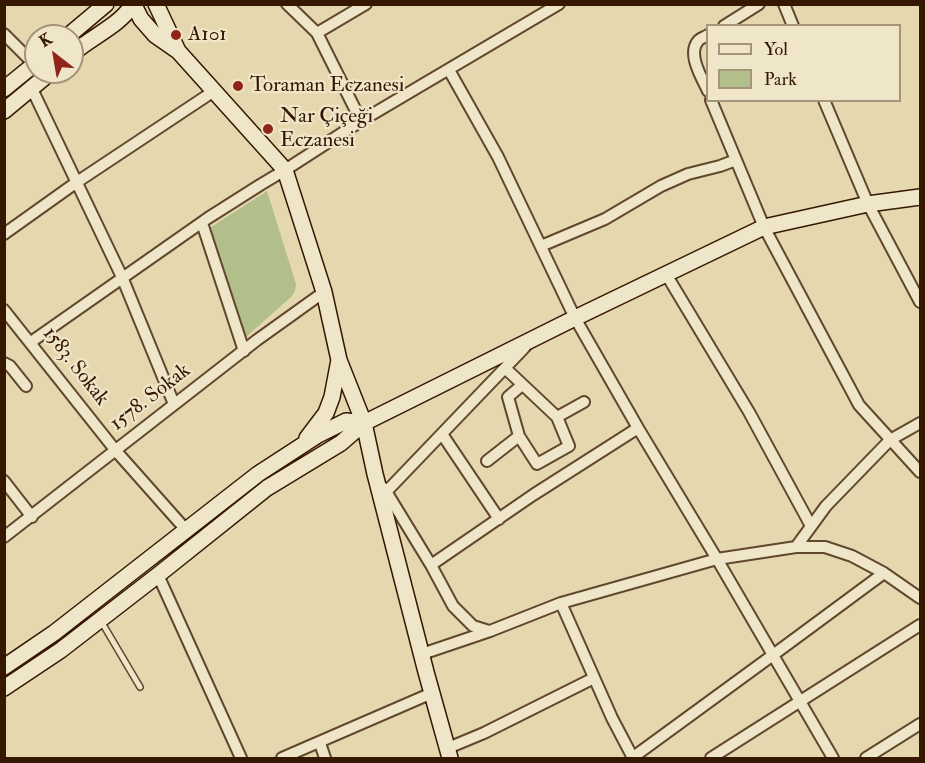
<!DOCTYPE html>
<html>
<head>
<meta charset="utf-8">
<style>
	body { margin:0 }
	#map { position:relative; width:925px; height:763px; overflow:hidden; background:#e6d8ae; font-family:"IM FELL Double Pica",serif }
	canvas { display:block }
	.frame { position:absolute; inset:0; border:6px solid #351702; pointer-events:none }
	.legend { position:absolute; left:706px; top:24px; width:195px; height:78px; box-sizing:border-box; background:#efe6ca; border:2px solid #a5937a; margin:0; padding:8px 10px; list-style:none; font-size:18px; color:#351702 }
	.legend li { display:flex; align-items:center; gap:12px; height:30px }
	.legend b { width:30px; border:2px solid #a5937a }
	.north { position:absolute; left:24px; top:24px; width:60px; height:60px; box-sizing:border-box; background:#efe6ca; border:2px solid #a5937a; border-radius:50%; rotate:329deg; font-size:16px; font-weight:700; line-height:24px; text-align:center; color:#351702 }
	.north::after { content:''; display:block; margin:auto; width:21px; height:27px; background:#8f2418; clip-path:polygon(50% 0,100% 100%,50% 72%,0 100%) }
</style>
</head>
<body>
<div id="map">
<canvas width="925" height="763"></canvas>
<div class="frame"></div>
<ul class="legend">
<li><b style="height:8px;background:#efe6ca"></b>Yol</li>
<li><b style="height:16px;background:#b3bf8b"></b>Park</li>
</ul>
<div class="north">K</div>
</div>
<script>
const ctx = document.querySelector('canvas').getContext('2d');
ctx.lineJoin = 'round';
function fill(path, color) { ctx.fillStyle = color; ctx.fill(path, 'evenodd'); }
function strokePath(path, color, width, dash) { ctx.strokeStyle = color; ctx.lineWidth = width; ctx.lineCap = dash ? 'butt' : 'round'; ctx.setLineDash(dash || []); ctx.stroke(path); }
function write(font, color, halo, rows, align = 'center') {
  ctx.font = font + ' "IM FELL Double Pica",serif'; ctx.lineWidth = 4.5; ctx.setLineDash([]); ctx.textBaseline = 'middle'; ctx.strokeStyle = halo; ctx.fillStyle = color; for (const [text, x, y, turn = 0] of rows) {
    ctx.save(); ctx.translate(x, y); ctx.rotate((+turn || 0) * Math.PI / 180); ctx.textAlign = isNaN(turn) ? turn : align; if (halo) ctx.strokeText(text, 0, 0); ctx.fillText(text, 0, 0); ctx.restore();
  }
}
const green = new Path2D(`
	M267 191 296 284 295 291 291 297 246 337 208 229Z`);
const lane = new Path2D(`
	M101 621 140 687`);
const street = new Path2D(`
	M287 4 317 33 361 121
	M784 4 793 26
	M724 26 759 4
	M317 33 366 4
	M4 34 34 64
	M708 35C705 37 701 38 699 40 686 53 702 78 708 91
	M449 70 498 157 575 318 638 428 717 559 833 758
	M32 89 122 277 174 404
	M711 100 764 227 859 405 920 472
	M824 100 868 204 920 302
	M202 223 244 351
	M4 234 77 182 214 91
	M541 246 605 219 661 186 688 174 720 166 736 160
	M666 274 749 412 811 526
	M4 310 116 451 187 531
	M31 342 208 218 260 185 285 170 361 121 559 4
	M4 363 10 366 26 386
	M505 368 557 417 569 446 537 464 519 436 508 397 522 385
	M557 417 584 402
	M442 434 499 519
	M487 461 519 436
	M4 481 32 517
	M384 488 431 565 453 606 473 626 489 631
	M386 492 525 347
	M4 537 257 340 324 292
	M796 547 826 506 890 440 920 423
	M431 565 533 495 638 428
	M158 575 241 758
	M561 603 612 718 633 758
	M422 654 490 631 561 603 717 559 796 547H825L852 556 884 573 920 598
	M320 743 325 758
	M448 748 484 733 594 678
	M282 758 432 693
	M632 758 773 655 884 573
	M711 758 920 625
	M866 758 920 724`);
const secondary = new Path2D(`
	M156 4 178 51
	M135 7 141 19 155 35 178 51 285 170 324 292 339 360 364 423 375 474 426 672 450 758
	M68 36 106 4
	M72 54C91 37 117 27 131 7
	M4 89 36 63
	M4 111 51 72
	M307 438 326 413 332 397 339 360
	M4 667 54 633 258 474 318 435 346 421 364 423
	M4 688 61 650 158 575 267 488 341 443 364 423 575 318 764 227 868 204 920 197`);
const markers = [
	[176,35,6,"#8f2418"],
	[238,86,6,"#8f2418"],
	[268,129,6,"#8f2418"]
];
const poiNames = [
	["A101",188,35],
	["Toraman Eczanesi",250,86],
	["Nar Çiçeği",280,117],
	["Eczanesi",280,141]
];
const streetNames = [
	["1583. Sokak",75,367,52],
	["1578. Sokak",151,398,-38]
];
fill(green, '#b3bf8b');
strokePath(lane, '#61472d', 8);
strokePath(street, '#61472d', 14);
strokePath(secondary, '#351702', 18);
strokePath(lane, '#efe6ca', 5);
strokePath(street, '#efe6ca', 10);
strokePath(secondary, '#efe6ca', 15);
for (const [x, y, r, color] of markers) { const dot = new Path2D(); dot.arc(x, y, r, 0, 2 * Math.PI); ctx.fillStyle = color; ctx.fill(dot); strokePath(dot, '#efe6ca', 2); }
write('21px', '#351702', '#efe6ca', poiNames, 'left');
write('21px', '#351702', '#efe6ca', streetNames);
</script>
</body>
</html>
